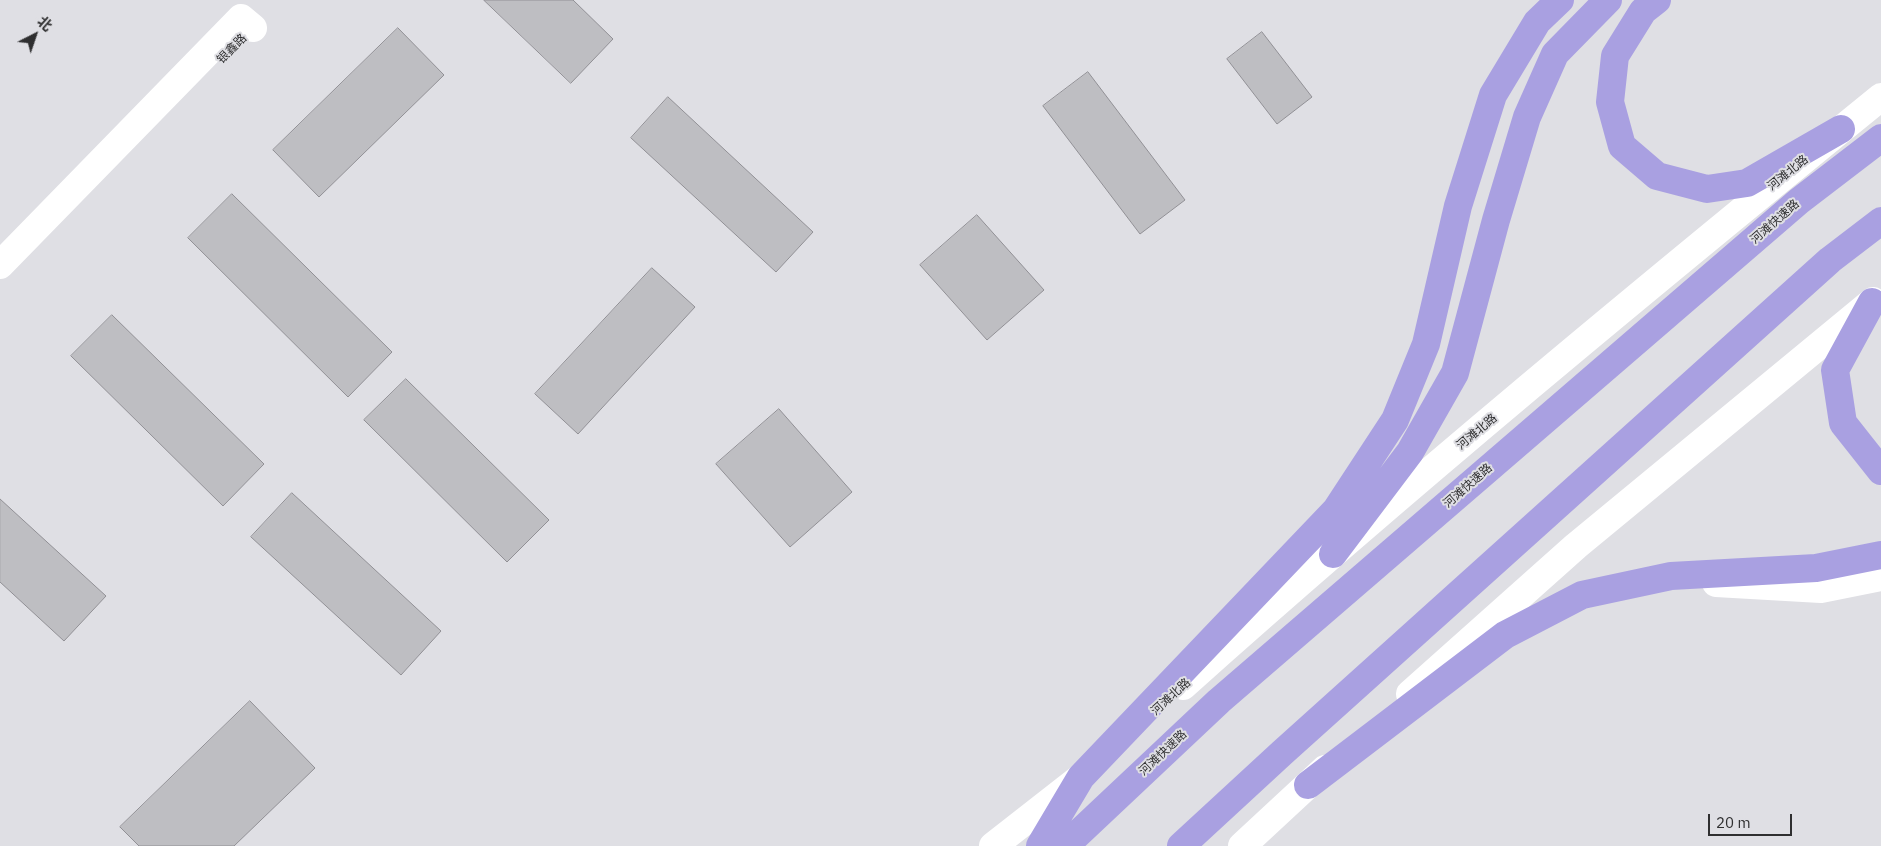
<!DOCTYPE html>
<html>
<head>
<meta charset="utf-8">
<style>
	body { margin:0 }
	#map { position:relative; width:1881px; height:846px; overflow:hidden; background:#dfdfe4; font-family:"IBM Plex Sans","Noto Sans SC",sans-serif }
	canvas { display:block }
	.north { position:absolute; left:10px; top:10px; width:50px; height:50px; -webkit-text-stroke:4px #dfdfe4; paint-order:stroke; rotate:41deg; font-size:14px; font-weight:700; line-height:20px; text-align:center; color:#2f2f30 }
	.north::after { content:''; display:block; margin:auto; width:18px; height:22px; background:#2f2f30; clip-path:polygon(50% 0,100% 100%,50% 72%,0 100%) }
	.scale { position:absolute; left:1708px; top:814px; width:84px; height:22px; box-sizing:border-box; border:2px solid #2f2f30; border-top:0; padding-left:6px; font-size:15px; line-height:18px; white-space:nowrap; color:#2f2f30; -webkit-text-stroke:4px #dfdfe4; paint-order:stroke }
</style>
</head>
<body>
<div id="map">
<canvas width="1881" height="846"></canvas>
<div class="north">北</div>
<div class="scale">20 m</div>
</div>
<script>
const ctx = document.querySelector('canvas').getContext('2d');
ctx.lineJoin = 'round';
function fill(path, color) { ctx.fillStyle = color; ctx.fill(path, 'evenodd'); }
function strokePath(path, color, width, dash) { ctx.strokeStyle = color; ctx.lineWidth = width; ctx.lineCap = dash ? 'butt' : 'round'; ctx.setLineDash(dash || []); ctx.stroke(path); }
function write(font, color, halo, rows, align = 'center') {
  ctx.font = font + ' "IBM Plex Sans","Noto Sans SC",sans-serif'; ctx.lineWidth = 4; ctx.setLineDash([]); ctx.textBaseline = 'middle'; ctx.strokeStyle = halo; ctx.fillStyle = color; for (const [text, x, y, turn = 0] of rows) {
    ctx.save(); ctx.translate(x, y); ctx.rotate((+turn || 0) * Math.PI / 180); ctx.textAlign = isNaN(turn) ? turn : align; if (halo) ctx.strokeText(text, 0, 0); ctx.fillText(text, 0, 0); ctx.restore();
  }
}
const building = new Path2D(`
	M484 0H573L613 39 571 83Z
	M398 28 444 75 319 197 273 150Z
	M1262 32 1312 97 1277 124 1227 59Z
	M1088 72 1185 200 1140 234 1043 106Z
	M668 97 813 232 776 272 631 138Z
	M232 194 392 352 348 397 188 238Z
	M977 215 1044 290 987 340 920 265Z
	M652 268 695 307 578 434 535 394Z
	M112 315 264 464 223 506 71 356Z
	M406 379 549 520 507 562 364 420Z
	M779 409 852 492 790 547 716 464Z
	M292 493 441 631 401 675 251 537Z
	M0 499 106 596 64 641 0 582Z
	M250 701 315 768 234 846H139L120 827Z`);
const minor = new Path2D(`
	M0 265 241 18 253 28
	M1716 583 1821 589 1881 577
	M1183 686C1410 483 1645 289 1881 97
	M1410 694 1576 546 1873 301
	M993 846 1080 778
	M1242 846 1325 769`);
const highway = new Path2D(`
	M1657 0 1643 11 1615 56 1610 102 1622 146 1657 176 1707 189 1747 183 1841 129
	M1872 302 1835 370 1843 423 1881 471
	M1333 554 1410 452 1455 373 1496 220 1527 117 1555 54 1608 0
	M1308 785 1505 635 1582 595 1671 576 1816 568 1881 555
	M1040 846 1081 777 1336 510 1395 420 1426 344 1458 206 1493 95 1537 22 1560 0
	M1065 846 1219 701 1799 201 1881 138
	M1181 846 1283 752 1830 260 1881 221`);
const streetNames = [
	["银鑫路",232,49,-45],
	["河滩北路",1788,173,-39],
	["河滩快速路",1775,222,-41],
	["河滩北路",1477,432,-40],
	["河滩快速路",1468,486,-41],
	["河滩北路",1171,697,-42],
	["河滩快速路",1163,753,-43]
];
fill(building, '#bebec2');
strokePath(building, '#919095', 1);
strokePath(minor, '#fff', 28);
strokePath(highway, '#a9a0e1', 28);
write('12px', '#2f2f30', '#dfdfe4', streetNames);
</script>
</body>
</html>
